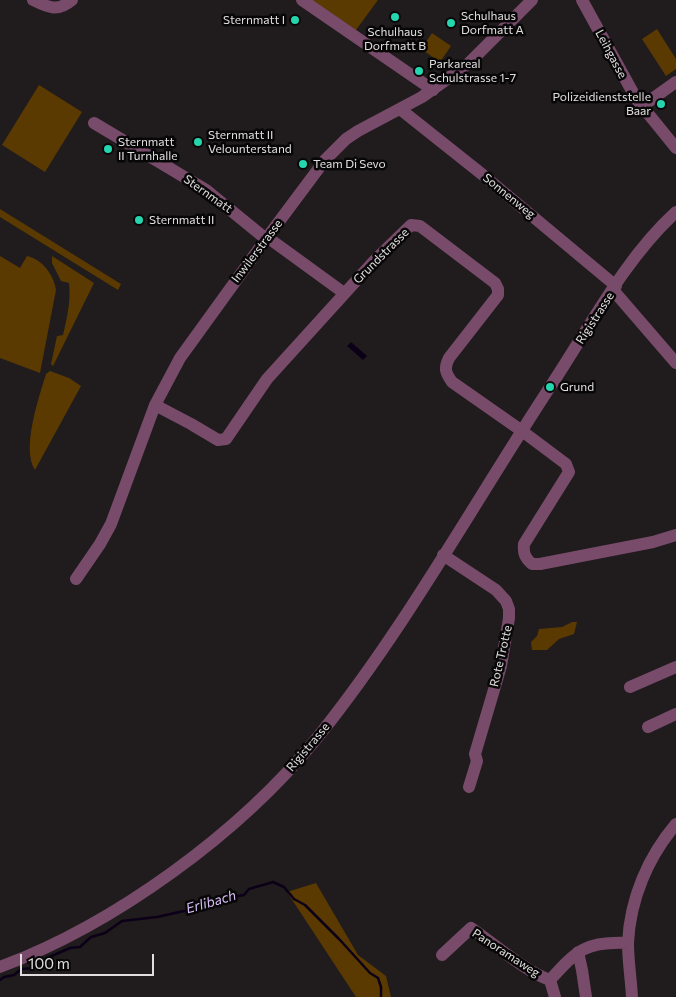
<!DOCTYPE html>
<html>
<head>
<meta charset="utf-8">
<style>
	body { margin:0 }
	#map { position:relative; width:676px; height:997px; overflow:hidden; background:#201b1c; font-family:Commissioner,sans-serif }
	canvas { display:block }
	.scale { position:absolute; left:20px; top:954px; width:134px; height:22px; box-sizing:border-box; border:2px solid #e2dedf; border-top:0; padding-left:6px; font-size:15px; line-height:18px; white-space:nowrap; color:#e2dedf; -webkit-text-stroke:4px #080707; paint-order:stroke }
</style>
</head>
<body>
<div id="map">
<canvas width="676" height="997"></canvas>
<div class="scale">100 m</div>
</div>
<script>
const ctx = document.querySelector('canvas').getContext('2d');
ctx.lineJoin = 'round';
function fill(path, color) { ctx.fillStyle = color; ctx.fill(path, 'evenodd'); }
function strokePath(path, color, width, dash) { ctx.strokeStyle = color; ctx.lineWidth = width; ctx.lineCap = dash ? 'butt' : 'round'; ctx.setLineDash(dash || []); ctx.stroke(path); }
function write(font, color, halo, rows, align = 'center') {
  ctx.font = font + ' Commissioner,sans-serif'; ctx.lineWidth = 5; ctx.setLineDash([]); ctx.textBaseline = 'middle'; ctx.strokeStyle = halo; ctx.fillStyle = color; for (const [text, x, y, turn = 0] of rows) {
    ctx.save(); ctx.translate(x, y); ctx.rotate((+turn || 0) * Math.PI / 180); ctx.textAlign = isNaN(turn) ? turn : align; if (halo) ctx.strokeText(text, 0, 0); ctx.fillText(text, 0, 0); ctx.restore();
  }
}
const green = new Path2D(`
	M310 0H378L356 30Z
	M657 29 676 59V69L666 76 642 39Z
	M432 33 451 46 440 62 421 49Z
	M39 85 82 112 45 172 2 145Z
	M0 209 121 284 118 290 0 217Z
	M0 256 20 268 27 256C42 259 54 275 56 290L40 373 0 358Z
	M52 256 94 283 53 366 51 364 57 336 63 335C67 318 71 301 69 283L61 281 52 263Z
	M50 371 69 378 81 386 35 470C21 449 39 397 46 374Z
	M572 622H577L574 634 559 639 547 650H532L531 642 537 636 539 629 562 627Z
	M316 883 358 955 386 976 391 997H356L287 892Z`);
const water = new Path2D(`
	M351 342 367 356 363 360 347 346Z`);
const stream = new Path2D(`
	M0 980 4 977 14 975 21 969 34 968 47 958 70 948 80 947 91 937 105 933 122 921 157 917 202 907 222 902 227 898 244 895 249 889 273 882 284 887 294 899 305 905 340 940 370 973 378 978 381 987V997`);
const minor = new Path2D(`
	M33 0C49 8 58 12 72 0
	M302 0 433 90
	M582 0 637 100 676 148
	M641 107 676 82
	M400 109 483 175 616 286
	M94 123 206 190 266 239
	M267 237 344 293
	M613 290 676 363
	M155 405 191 424 218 440 226 439 267 379 375 260 411 225 420 226 495 283 498 289V295L449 358C444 368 445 372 452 382L522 431 566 464 569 472 524 544C523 553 525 558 532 564H540L653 542 676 535
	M443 555 496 590 506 601 509 609V618L501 666 475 754 477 761 469 787
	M76 579 100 544 111 524 155 405 180 358 266 239 325 160 346 139 358 131 422 97 468 64 532 0
	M630 687 676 667
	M648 727 676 714
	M578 952 582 970 586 997
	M442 955 471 928C492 942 527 973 550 980 577 950 586 941 628 943
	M0 967C115 924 240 833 317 738 405 629 475 501 552 384 589 328 626 257 676 212
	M550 980 555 997
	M632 997C631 979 628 961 628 943 630 899 648 857 676 824`);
const markers = [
	[395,17,5,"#24d5ae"],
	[295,20,5,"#24d5ae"],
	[451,23,5,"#24d5ae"],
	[419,71,5,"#24d5ae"],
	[661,104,5,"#24d5ae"],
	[198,142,5,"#24d5ae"],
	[108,149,5,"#24d5ae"],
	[303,164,5,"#24d5ae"],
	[139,220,5,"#24d5ae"],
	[550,387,5,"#24d5ae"]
];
const poiNames = [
	["Schulhaus",461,16],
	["Dorfmatt A",461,30],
	["Sternmatt I",285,20,"right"],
	["Schulhaus",395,32,"center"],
	["Dorfmatt B",395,46,"center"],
	["Parkareal",429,64],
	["Schulstrasse 1-7",429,78],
	["Polizeidienststelle",651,97,"right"],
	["Baar",651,111,"right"],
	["Sternmatt II",208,135],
	["Velounterstand",208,149],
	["Sternmatt",118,142],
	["II Turnhalle",118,156],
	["Team Di Sevo",313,164],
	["Sternmatt II",149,220],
	["Grund",560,387]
];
const streetNames = [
	["Leihgasse",611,54,62],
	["Sternmatt",208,194,35],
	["Sonnenweg",509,196,39],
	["Inwilerstrasse",257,251,-53],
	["Grundstrasse",381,256,-45],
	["Rigistrasse",595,318,-57],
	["Rote Trotte",501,656,-77],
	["Rigistrasse",308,747,-50],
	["Panoramaweg",506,953,33]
];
const waterNames = [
	["Erlibach",211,902,-16]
];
fill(green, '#5a3a00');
fill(water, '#0c0019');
strokePath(stream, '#0c0019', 2.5);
strokePath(minor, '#784b6b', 12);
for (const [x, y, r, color] of markers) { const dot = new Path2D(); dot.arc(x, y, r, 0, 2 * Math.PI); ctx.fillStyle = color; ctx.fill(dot); strokePath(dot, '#080707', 2); }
write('12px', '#e2dedf', '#080707', poiNames, 'left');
write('12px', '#e2dedf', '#080707', streetNames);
write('italic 14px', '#d8bef7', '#080707', waterNames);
</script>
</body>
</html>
